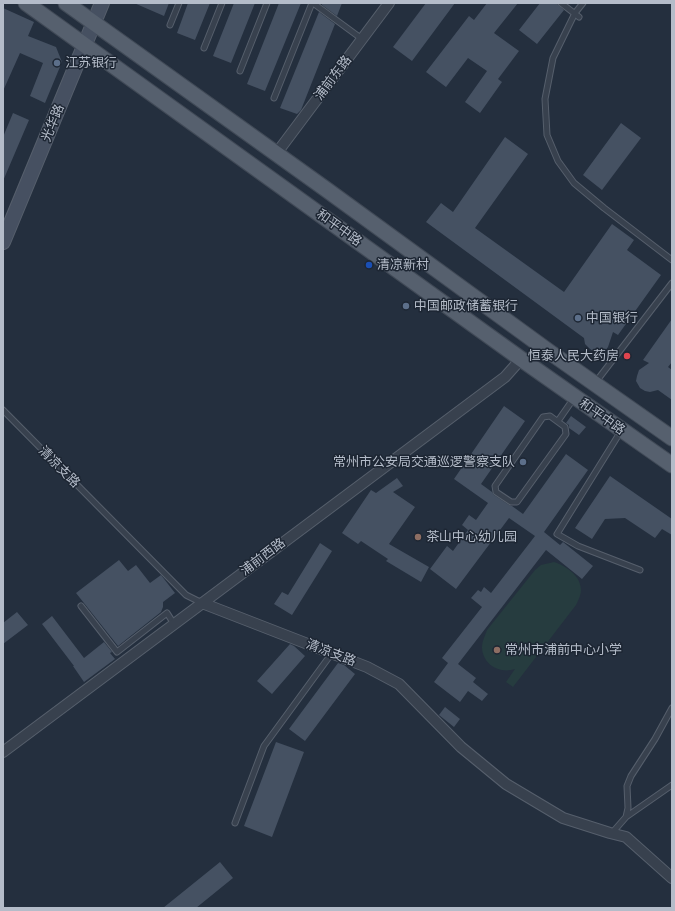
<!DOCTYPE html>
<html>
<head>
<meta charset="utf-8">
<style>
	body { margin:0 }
	#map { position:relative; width:675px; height:911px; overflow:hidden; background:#242f3e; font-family:Montserrat,sans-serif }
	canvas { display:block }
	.frame { position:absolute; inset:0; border:4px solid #b4bcc9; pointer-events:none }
</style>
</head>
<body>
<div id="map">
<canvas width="675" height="911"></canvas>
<div class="frame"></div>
</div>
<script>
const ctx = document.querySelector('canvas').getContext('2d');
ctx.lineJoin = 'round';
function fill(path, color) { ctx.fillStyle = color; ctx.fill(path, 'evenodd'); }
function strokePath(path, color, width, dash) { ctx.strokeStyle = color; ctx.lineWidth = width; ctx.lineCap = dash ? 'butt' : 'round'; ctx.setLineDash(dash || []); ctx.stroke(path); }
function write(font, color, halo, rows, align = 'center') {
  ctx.font = font + ' Montserrat,"Noto Sans SC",sans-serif'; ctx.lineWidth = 3; ctx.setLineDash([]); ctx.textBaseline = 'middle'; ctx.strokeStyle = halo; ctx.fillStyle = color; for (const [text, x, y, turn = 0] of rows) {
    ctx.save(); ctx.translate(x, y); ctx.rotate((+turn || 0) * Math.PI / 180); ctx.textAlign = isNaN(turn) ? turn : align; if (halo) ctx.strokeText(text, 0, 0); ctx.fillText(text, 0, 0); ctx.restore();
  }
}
const green = new Path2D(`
	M554 562C566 566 581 576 581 590 581 595 578 601 576 605L513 687 506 682 515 669C500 674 483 665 482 648 482 641 485 636 487 630L535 570 541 565Z`);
const building = new Path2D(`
	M134 3H169L164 16Z
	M188 3H210L195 40 177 33Z
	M234 3H255L231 63 213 56Z
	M279 3H301L265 91 247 84Z
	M322 3H342L337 16 322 5Z
	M426 3H455L412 61 393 47Z
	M487 3H518L494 33 519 51 498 79 502 82 480 113 465 102 487 71 468 58 446 87 426 72 469 16 474 20Z
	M540 3H556L564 10 537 44 519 30Z
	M3 8 34 22 28 36 56 47 62 62 45 103 30 96 43 63 20 53 3 91Z
	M319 12 335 24 301 110 297 114 280 108Z
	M13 113 29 120 3 181V137Z
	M621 123 641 138 602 190 583 175Z
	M505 137 528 154 475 228 564 292 612 224 634 240 627 250 661 275 618 335 613 332 608 347 605 351 600 353 594 352 589 348 585 344 584 338 426 222 441 203 453 212Z
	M672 319V362L668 367 672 370V400L658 390 650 392 645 391 640 388 636 381 637 376 639 370 649 363 643 360Z
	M504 406 525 421 481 484 492 492 494 495 509 505 512 506 523 514 566 454 588 470 544 532 560 545 563 542 593 566 582 579 546 550 458 664 476 678 473 682 488 694 482 701 468 691 460 702 434 682 448 663 442 658 482 607 471 598 478 590 481 592 484 587 491 593 535 536 509 518 456 589 430 569 447 546 453 551 468 530 462 525 469 515 476 520 488 503 454 479Z
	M571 416 586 427 579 435 569 428V425L566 423Z
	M610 476 672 519V535L662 529 655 538 625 518 605 519 592 539 575 528Z
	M397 478 403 486 393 492 415 507 389 544 429 567 421 582 386 561 388 559 361 541 358 544 342 533 371 490 376 493Z
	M320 543 332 551 292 615 274 604 282 592 288 595Z
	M119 560 128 571 136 565 150 583 161 575 175 593 163 602V607L161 612 118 646 76 593Z
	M17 612 28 625 3 644V623Z
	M52 616 84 658 104 642 112 652 110 653 115 659 84 682 73 666H74L42 624Z
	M290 644 294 646 305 656 272 694 257 681Z
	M338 663 344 665 355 674 305 741 289 729Z
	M445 707 460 719 454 727 439 715Z
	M276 742 304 752 272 837 244 826Z
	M220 862 233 878 196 908H163Z`);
const lane = new Path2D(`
	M313 3 362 39
	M561 3 579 17
	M583 3 575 13 553 58 545 99 547 135 558 161 574 183 604 208 672 260
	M170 25 179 3
	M204 48 222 3
	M240 71 267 3
	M274 98 312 3
	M595 383 672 283
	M3 410 186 595 202 603
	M550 416 565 427 566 434 517 502H511L496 492 495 486 543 417Z
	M558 421 574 398
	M621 431 557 534 578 546 640 570
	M81 606 117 652 167 613 174 624
	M626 817 672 785
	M235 823 264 746 332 653
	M612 833 626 817 628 808 627 786 631 776 655 739 672 708`);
const street = new Path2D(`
	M276 154 389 3
	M202 603 367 667 399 684 461 747 506 784 563 818 610 833 626 837 672 878
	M3 752 505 377 521 359`);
const secondary = new Path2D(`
	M3 242 102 3`);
const primary = new Path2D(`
	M26 3 521 359 672 465
	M66 3 327 190 551 353 672 438`);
const markers = [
	[57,63,4,"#5c6f8a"],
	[369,265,4,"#1a4fb4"],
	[406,306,4,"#5c6f8a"],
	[578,318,4,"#5c6f8a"],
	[627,356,4,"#e0444e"],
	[523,462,4,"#5c6f8a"],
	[418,537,4,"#8d6e63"],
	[497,650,4,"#8d6e63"]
];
const poiNames = [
	["江苏银行",65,63],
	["清凉新村",377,265],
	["中国邮政储蓄银行",414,306],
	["中国银行",586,318],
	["恒泰人民大药房",619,356,"right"],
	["常州市公安局交通巡逻警察支队",515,462,"right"],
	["茶山中心幼儿园",426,537],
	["常州市浦前中心小学",505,650]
];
const streetNames = [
	["浦前东路",333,78,-53],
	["光华路",53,123,-68],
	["和平中路",339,228,36],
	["和平中路",602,417,35],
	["清凉支路",59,467,45],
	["浦前西路",263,557,-37],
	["清凉支路",331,653,21]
];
fill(green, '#263c3f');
fill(building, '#455162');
strokePath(lane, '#565f6c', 7);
strokePath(street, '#565f6c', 12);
strokePath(secondary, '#565f6c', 16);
strokePath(primary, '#414a57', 17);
strokePath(lane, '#38414e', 5);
strokePath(street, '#38414e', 10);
strokePath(secondary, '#465061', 14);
strokePath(primary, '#56606e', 15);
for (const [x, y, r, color] of markers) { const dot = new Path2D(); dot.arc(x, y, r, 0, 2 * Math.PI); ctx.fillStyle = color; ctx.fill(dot); strokePath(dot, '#1d2633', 1.5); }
write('13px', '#b4bcc9', '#1d2633', poiNames, 'left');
write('13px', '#b4bcc9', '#1d2633', streetNames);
</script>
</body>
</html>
